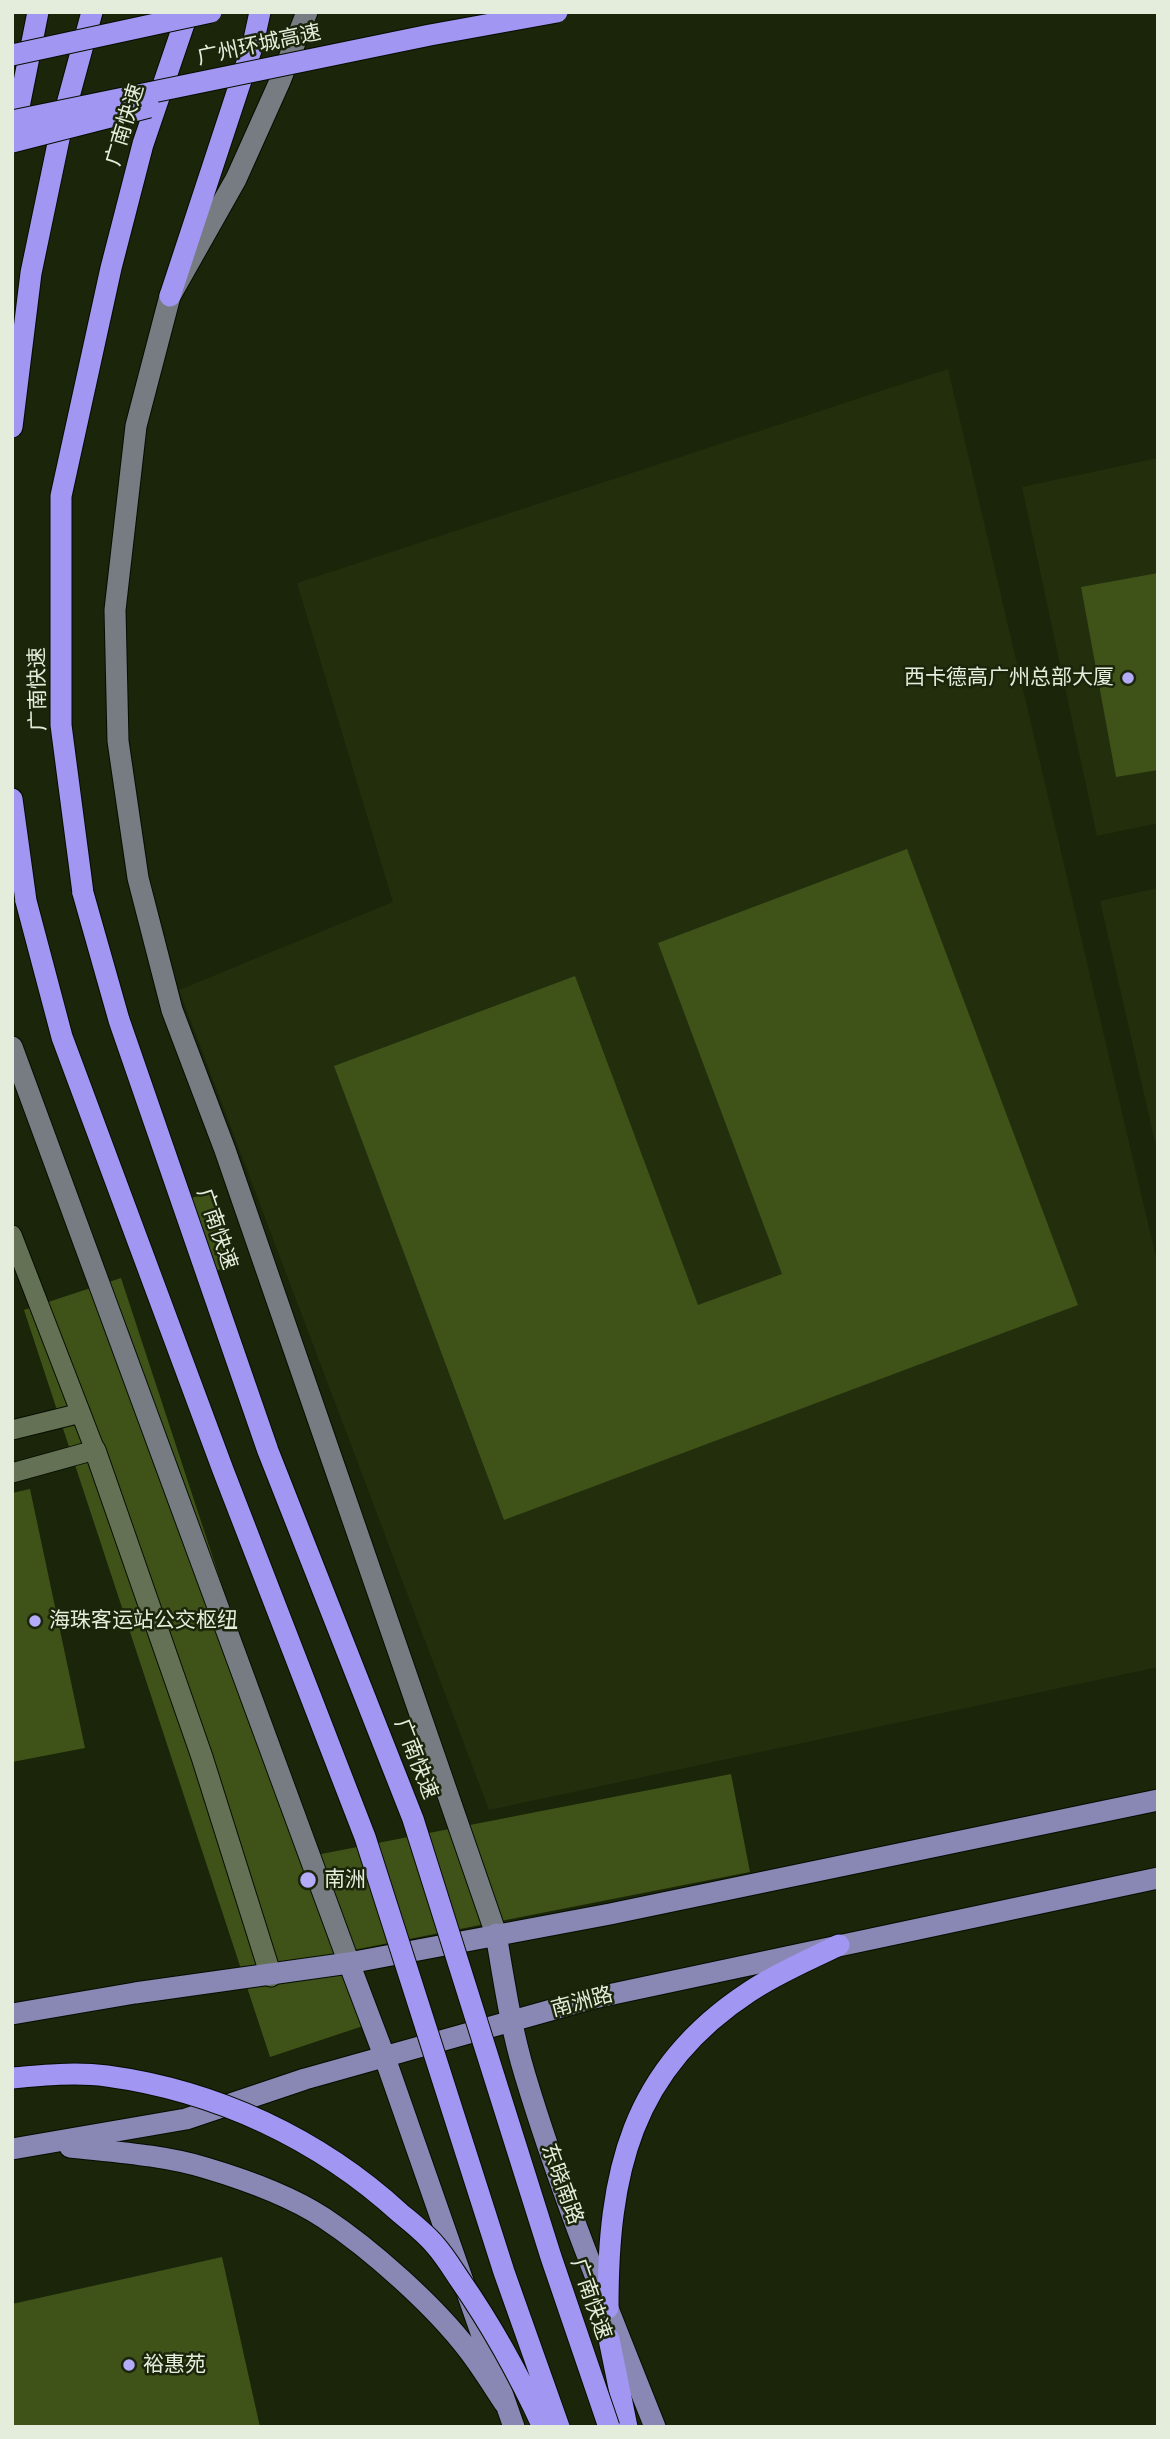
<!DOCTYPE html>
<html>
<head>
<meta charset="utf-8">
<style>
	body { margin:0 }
	#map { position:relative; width:1170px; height:2439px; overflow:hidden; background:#1b250a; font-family:Mulish,sans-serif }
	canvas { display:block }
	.frame { position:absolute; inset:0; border:14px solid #e4ecdb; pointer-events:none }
</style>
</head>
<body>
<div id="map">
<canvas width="1170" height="2439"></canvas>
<div class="frame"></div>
</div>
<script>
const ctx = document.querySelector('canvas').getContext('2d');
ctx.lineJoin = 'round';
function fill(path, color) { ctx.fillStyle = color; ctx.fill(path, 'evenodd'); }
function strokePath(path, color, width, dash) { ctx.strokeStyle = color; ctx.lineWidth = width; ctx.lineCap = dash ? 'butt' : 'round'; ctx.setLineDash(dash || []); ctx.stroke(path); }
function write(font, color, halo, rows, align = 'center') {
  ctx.font = font + ' Mulish,"Noto Sans SC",sans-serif'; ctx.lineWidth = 5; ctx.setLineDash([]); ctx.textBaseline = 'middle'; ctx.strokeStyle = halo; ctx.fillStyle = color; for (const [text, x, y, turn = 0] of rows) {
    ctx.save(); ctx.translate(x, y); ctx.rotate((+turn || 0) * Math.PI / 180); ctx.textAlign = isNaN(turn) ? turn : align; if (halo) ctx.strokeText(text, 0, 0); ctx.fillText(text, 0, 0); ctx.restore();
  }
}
const built = new Path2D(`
	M948 369 1158 1266V1667L489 1810 179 990 393 902 297 583Z
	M1158 458V823L1097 836 1022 487Z
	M1158 888V1155L1100 901Z`);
const building = new Path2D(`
	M1158 573V770L1116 777 1081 587Z
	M907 849 1078 1305 504 1520 334 1066 575 976 698 1305 782 1274 658 943Z
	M209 1191 237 1263 210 1273 182 1202Z
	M121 1278 311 1856 731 1774 750 1872 343 1952 366 2025 270 2057 24 1310Z
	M30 1489 85 1748 12 1762V1493Z
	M222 2257 260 2427H12V2304Z`);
const lane = new Path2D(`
	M12 1235 95 1450 12 1473
	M12 1430 81 1413`);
const street = new Path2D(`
	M95 1450 202 1757 271 1976`);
const secondary = new Path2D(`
	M307 12 280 81 236 179 170 296 136 426 115 610 118 741 138 878 172 1010 225 1150 496 1934
	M12 1047 349 1963`);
const primary = new Path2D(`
	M496 1934C504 1981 511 2029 525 2075 561 2195 609 2311 655 2427
	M349 1963 385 2058 514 2427
	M12 2014 135 1993 349 1963 610 1914 1158 1800
	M70 2147C115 2152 163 2155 206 2168 243 2179 292 2197 324 2218 371 2249 435 2306 469 2351 482 2368 493 2386 505 2404
	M12 2149 186 2119 305 2079 594 1998 1158 1878`);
const highway = new Path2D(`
	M13 137 38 12
	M170 296 253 44 260 12
	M12 427 31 273 64 115 92 12
	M12 799 26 901
	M83 893 61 725V496L111 268 143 144 188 12
	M608 2308C608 2174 630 2070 749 1992 777 1973 809 1960 839 1945
	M609 2339 627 2427`);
const highwayBridge = new Path2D(`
	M12 55 211 12
	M12 121 430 35 557 12
	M12 142 149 107
	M83 893 119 1020 268 1451 413 1819 551 2257 609 2427
	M26 901 62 1037 223 1470 365 1837 504 2272 559 2427
	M12 2078C44 2075 76 2072 107 2076 217 2091 319 2139 400 2213 412 2223 425 2233 435 2245 444 2255 452 2268 460 2280 492 2326 519 2375 543 2427`);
const markers = [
	[1128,678,7,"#b4acf9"],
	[35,1621,7,"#b4acf9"],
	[308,1880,9,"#b4acf9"],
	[129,2365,7,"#b4acf9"]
];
const streetNames = [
	["广州环城高速",259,45,-12],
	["广南快速",125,125,-73],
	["广南快速",38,689,-91],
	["广南快速",217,1229,71],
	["广南快速",416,1759,69],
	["南洲路",582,2002,-15],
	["东晓南路",562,2184,70],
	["广南快速",591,2299,71]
];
const poiNames = [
	["西卡德高广州总部大厦",1114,678,"right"],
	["海珠客运站公交枢纽",49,1621],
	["南洲",324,1880],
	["裕惠苑",143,2365]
];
fill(built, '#222e0c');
fill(building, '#3f5319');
strokePath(lane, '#060d00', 21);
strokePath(street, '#060d00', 23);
strokePath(secondary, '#060d00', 23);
strokePath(primary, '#060d00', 23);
strokePath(highway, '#060d00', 23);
strokePath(lane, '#657154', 19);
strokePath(street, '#657154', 21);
strokePath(secondary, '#777c83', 21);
strokePath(primary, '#8987b3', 21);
strokePath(highway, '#a196f2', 21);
strokePath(highwayBridge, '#060d00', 23, []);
strokePath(highwayBridge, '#a196f2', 21);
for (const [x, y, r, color] of markers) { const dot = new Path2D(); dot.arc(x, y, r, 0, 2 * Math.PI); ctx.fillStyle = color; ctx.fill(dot); strokePath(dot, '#1b250a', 2.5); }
write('21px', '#e4ecdb', '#1b250a', streetNames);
write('21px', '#e4ecdb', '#1b250a', poiNames, 'left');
</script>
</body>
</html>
